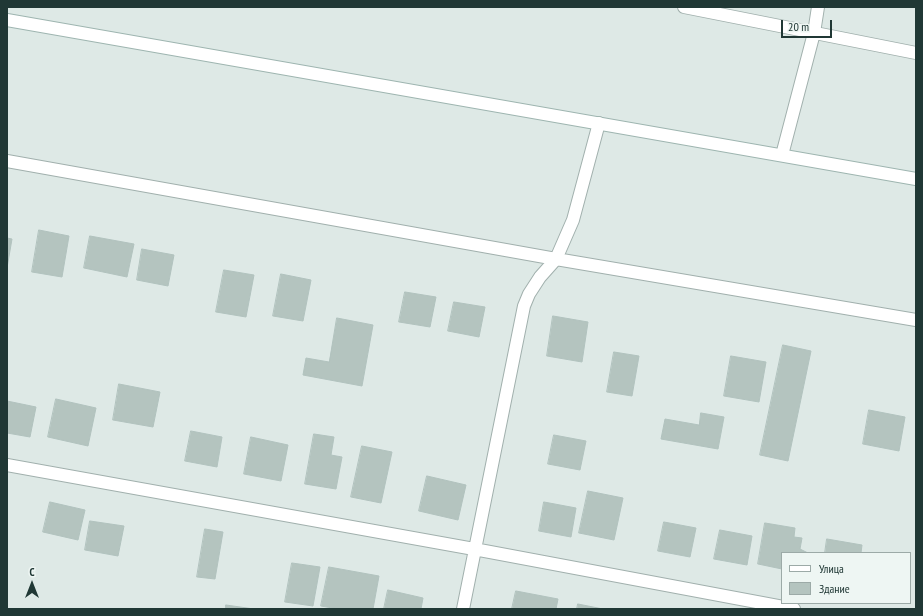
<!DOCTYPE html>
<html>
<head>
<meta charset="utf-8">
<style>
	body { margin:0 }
	#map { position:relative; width:923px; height:616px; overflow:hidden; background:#dee9e6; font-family:"PT Sans Narrow",sans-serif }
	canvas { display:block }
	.frame { position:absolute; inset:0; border:8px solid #203835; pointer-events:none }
	.legend { position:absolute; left:781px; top:552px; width:130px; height:52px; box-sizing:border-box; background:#eef6f3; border:1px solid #9caaa7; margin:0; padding:5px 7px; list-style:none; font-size:12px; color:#203835 }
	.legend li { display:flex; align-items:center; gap:8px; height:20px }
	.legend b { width:20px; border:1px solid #9caaa7 }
	.north { position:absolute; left:12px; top:564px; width:40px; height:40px; -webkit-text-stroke:3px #eef6f3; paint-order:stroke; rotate:0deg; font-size:11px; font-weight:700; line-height:16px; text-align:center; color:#203835 }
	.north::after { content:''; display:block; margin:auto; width:14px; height:18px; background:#203835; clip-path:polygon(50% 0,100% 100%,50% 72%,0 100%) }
	.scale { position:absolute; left:781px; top:20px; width:51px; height:18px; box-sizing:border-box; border:2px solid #203835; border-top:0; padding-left:5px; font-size:12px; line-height:14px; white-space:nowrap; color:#203835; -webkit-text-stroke:3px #eef6f3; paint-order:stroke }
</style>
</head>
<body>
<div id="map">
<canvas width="923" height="616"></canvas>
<div class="frame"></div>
<ul class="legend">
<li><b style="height:5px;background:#fff"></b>Улица</li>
<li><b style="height:11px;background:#b4c4bf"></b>Здание</li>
</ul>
<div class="north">С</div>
<div class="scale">20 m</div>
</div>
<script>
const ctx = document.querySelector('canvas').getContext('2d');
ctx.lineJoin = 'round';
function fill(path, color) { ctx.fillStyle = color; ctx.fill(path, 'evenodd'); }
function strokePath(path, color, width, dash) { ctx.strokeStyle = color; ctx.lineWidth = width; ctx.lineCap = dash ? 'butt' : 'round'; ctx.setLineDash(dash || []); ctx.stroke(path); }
const building = new Path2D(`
	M39 230 69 236 62 277 32 272Z
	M90 236 134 244 127 277 84 268Z
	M7 238 12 239 7 268Z
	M142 249 174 255 168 286 137 280Z
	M224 270 254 275 246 317 216 312Z
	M281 274 311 280 303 321 273 316Z
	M405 292 436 297 430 327 399 322Z
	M454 302 485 307 479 337 448 331Z
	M553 316 588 322 582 362 547 356Z
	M337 318 373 325 362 386 303 375 306 358 329 362Z
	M783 345 811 351 788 461 760 455Z
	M614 352 639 356 632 396 607 392Z
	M731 356 766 362 759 402 724 396Z
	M119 384 160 392 153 427 113 420Z
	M56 399 96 408 88 446 48 437Z
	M7 401 36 407 30 437 7 433Z
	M869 410 905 417 899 451 863 444Z
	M701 413 724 417 718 449 661 439 665 419 699 425Z
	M191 431 222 437 217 467 185 461Z
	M314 434 334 437 331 455 342 457 336 489 305 484Z
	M554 435 586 441 580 470 548 464Z
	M251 437 288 445 281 481 244 474Z
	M362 446 392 452 381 503 351 497Z
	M427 476 466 485 458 520 419 511Z
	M588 491 623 498 614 540 579 533Z
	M50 502 85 510 78 540 43 532Z
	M544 502 576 508 571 537 539 531Z
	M90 521 124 526 118 556 85 550Z
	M664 522 696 528 690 557 658 551Z
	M765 523 795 528 794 537 802 538 800 549 808 553H782V569L758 564Z
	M205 529 223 532 215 579 197 577Z
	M720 530 752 536 747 565 714 559Z
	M827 539 862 545 861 553H825Z
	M292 563 320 567 313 606 285 602Z
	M329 567 379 576 373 609H338L321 606Z
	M388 590 423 598 421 609H384Z
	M516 591 558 599 556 609H512Z
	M578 604 603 609H577Z
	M226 605 254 609H226Z`);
const minor = new Path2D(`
	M684 7 916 53
	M782 155 814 33 818 7
	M7 161 556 259 916 320
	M7 465 474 549 794 609
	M463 609 524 306 529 294 540 277 556 259 573 220 599 123`);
const secondary = new Path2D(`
	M7 20 916 179`);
fill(building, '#b4c4bf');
strokePath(building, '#b1c2be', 1);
strokePath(minor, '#a1b0ad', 14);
strokePath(secondary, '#9eb5b0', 14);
strokePath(minor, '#fff', 12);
strokePath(secondary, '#fff', 12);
</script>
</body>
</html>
